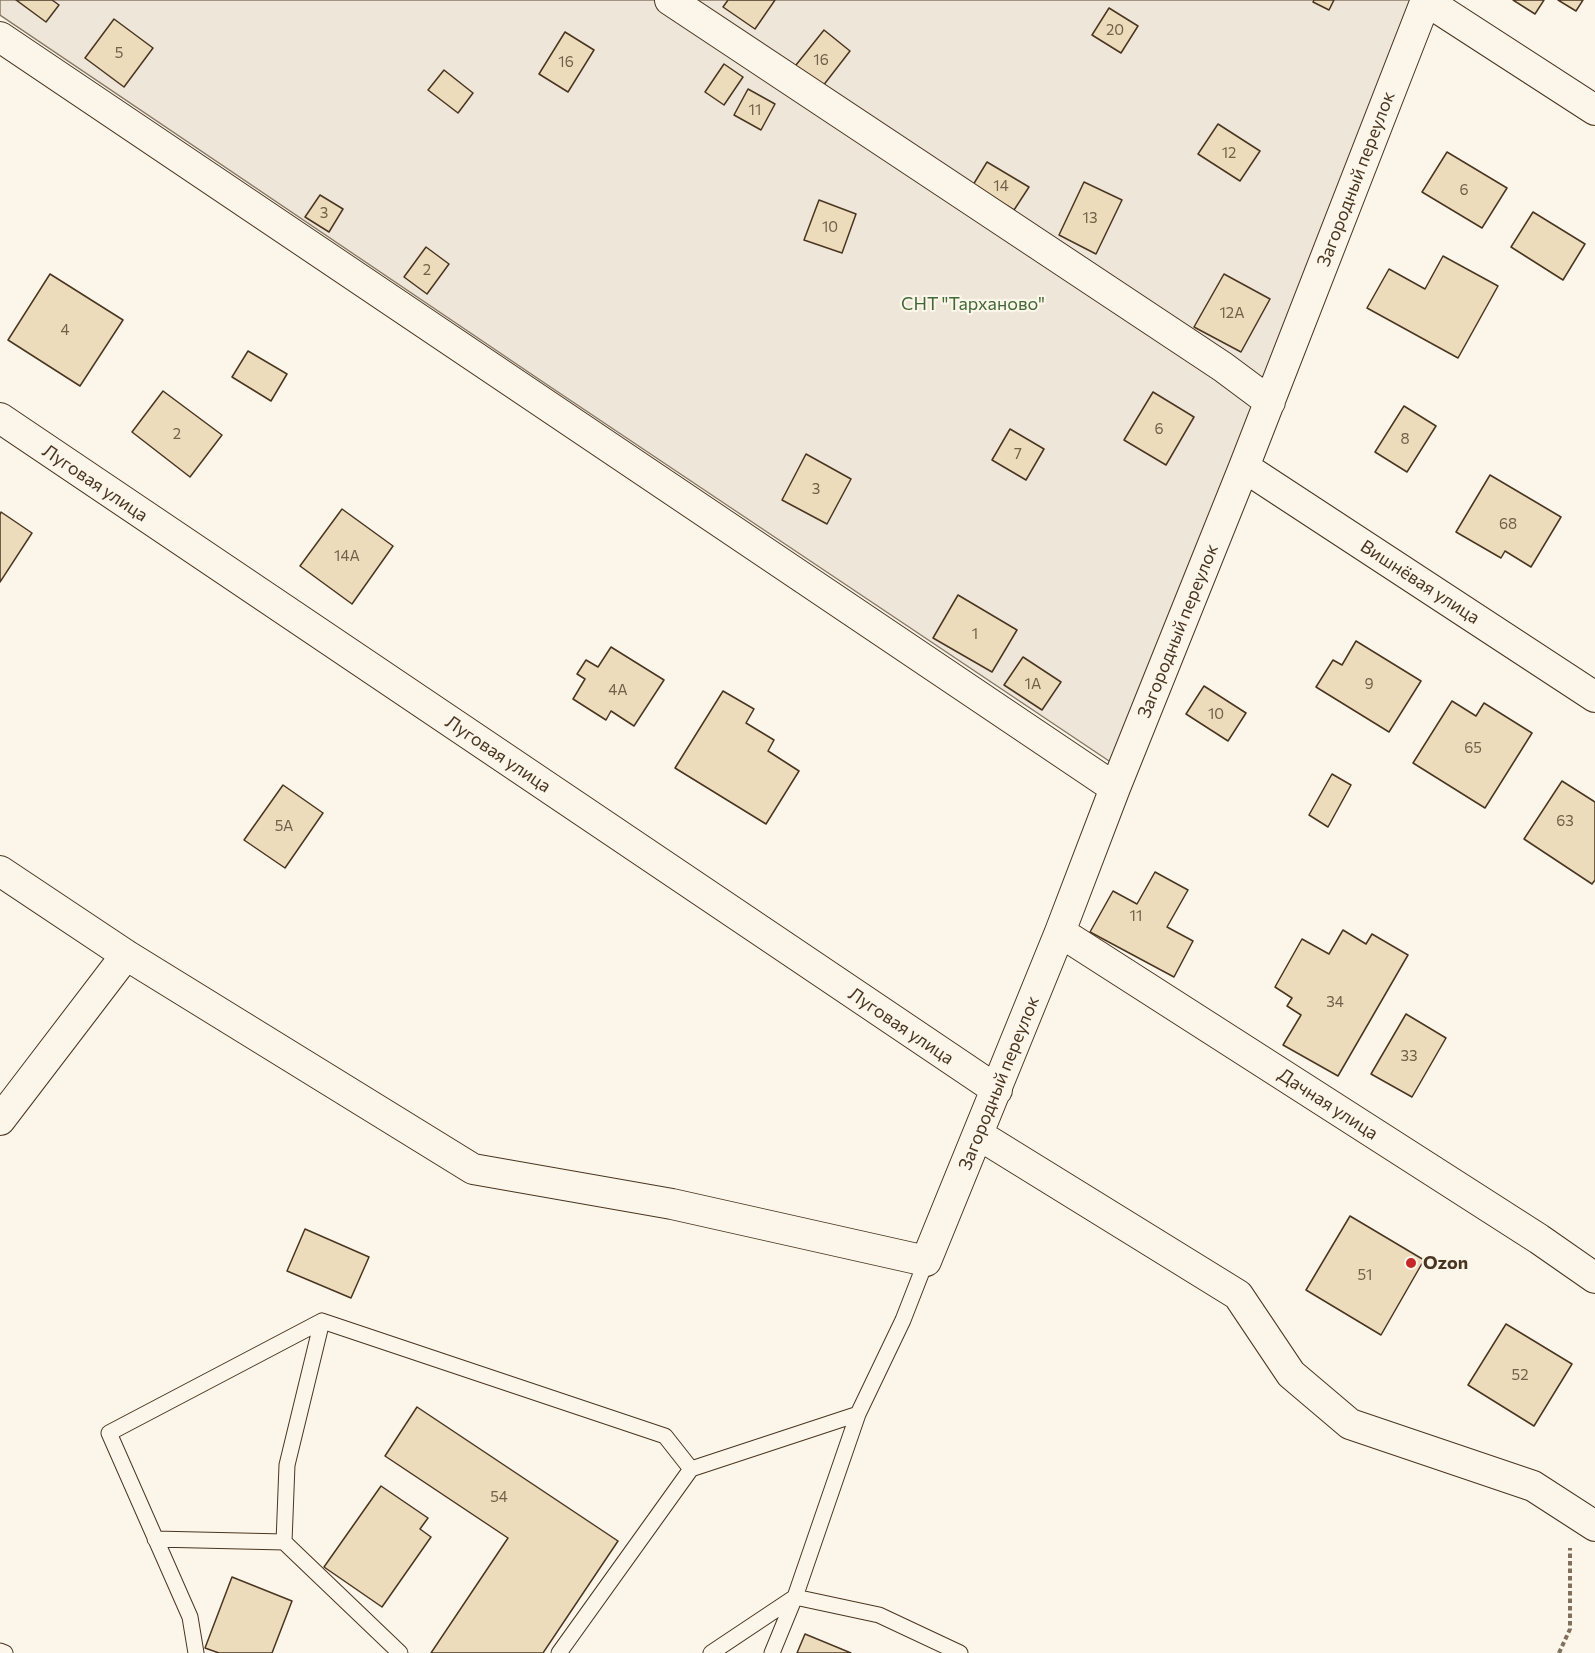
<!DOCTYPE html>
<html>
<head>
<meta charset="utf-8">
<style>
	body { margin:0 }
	canvas { display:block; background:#fbf6e9 }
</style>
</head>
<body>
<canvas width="1595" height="1653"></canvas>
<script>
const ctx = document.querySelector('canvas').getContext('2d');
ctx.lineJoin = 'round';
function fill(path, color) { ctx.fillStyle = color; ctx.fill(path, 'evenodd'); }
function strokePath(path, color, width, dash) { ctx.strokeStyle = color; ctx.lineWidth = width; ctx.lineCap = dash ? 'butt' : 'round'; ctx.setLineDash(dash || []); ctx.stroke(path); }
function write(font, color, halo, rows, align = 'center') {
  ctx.font = font + ' Commissioner,sans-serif'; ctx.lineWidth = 4.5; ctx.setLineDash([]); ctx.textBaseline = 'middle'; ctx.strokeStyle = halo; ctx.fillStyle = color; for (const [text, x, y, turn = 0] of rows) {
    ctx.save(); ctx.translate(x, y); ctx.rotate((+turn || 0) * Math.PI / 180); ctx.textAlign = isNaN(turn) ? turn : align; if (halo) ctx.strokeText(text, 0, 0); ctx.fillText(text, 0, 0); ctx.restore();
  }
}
const green = new Path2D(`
	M0 0H1420L1118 767 549 386 0 15Z`);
const building = new Path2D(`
	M16 0H52L59 5 46 22Z
	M728 0H775L755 29 723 7Z
	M1314 0H1334L1329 10 1313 2Z
	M1513 0H1544L1535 14Z
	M1558 0H1583L1576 11Z
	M1109 8 1138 26 1121 53 1092 35Z
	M114 19 153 48 124 87 85 58Z
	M824 30 850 51 819 91 792 70Z
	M565 32 594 50 568 92 539 74Z
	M724 64 743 77 724 105 705 92Z
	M444 70 473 93 458 113 428 90Z
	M748 89 775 104 761 130 734 115Z
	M1218 124 1260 151 1240 181 1198 154Z
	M1447 152 1507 188 1482 228 1422 192Z
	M987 162 1029 187 1014 210 973 185Z
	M1084 182 1122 200 1096 254 1059 235Z
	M320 195 343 209 329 232 305 217Z
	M819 200 856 214 842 253 804 240Z
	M1533 212 1585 244 1563 280 1511 247Z
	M426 247 449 264 427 294 404 277Z
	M1443 256 1498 286 1458 358 1367 308 1389 269 1425 289Z
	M50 274 123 320 80 386 8 340Z
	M1224 274 1270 299 1241 352 1194 327Z
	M248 351 287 374 271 401 232 377Z
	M163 391 222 435 190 477 132 432Z
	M1153 392 1194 417 1166 465 1124 440Z
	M1404 406 1436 426 1407 472 1375 452Z
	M1010 429 1044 449 1026 480 992 460Z
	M806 454 851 479 827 524 782 500Z
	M1490 475 1561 517 1531 567 1505 551 1501 558 1456 532Z
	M342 509 393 546 352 604 300 566Z
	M1 512 32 533 0 582V515Z
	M958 595 1017 630 992 672 933 638Z
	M1356 641 1421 681 1389 732 1316 687 1333 660 1342 665Z
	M611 647 664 680 634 726 611 711 606 720 573 699 585 679 577 674 586 660 598 667Z
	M1023 657 1061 682 1042 710 1004 685Z
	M1204 686 1246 713 1228 741 1186 714Z
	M723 691 754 709 746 723 774 740 768 751 799 771 766 824 675 768Z
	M1452 701 1476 716 1484 703 1532 733 1485 808 1413 763Z
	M1332 774 1351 785 1328 827 1309 815Z
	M1562 781 1595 802V880L1592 884 1524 839Z
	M283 785 323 813 285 868 244 840Z
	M1155 872 1188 890 1167 927 1193 941 1174 977 1090 932 1113 891 1137 904Z
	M1343 930 1366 944 1372 934 1408 955 1338 1076 1283 1045 1301 1015 1287 1006 1292 998 1275 987 1302 939 1329 954Z
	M1406 1014 1446 1038 1412 1097 1371 1074Z
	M1350 1216 1424 1260 1381 1335 1306 1290Z
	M305 1229 369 1257 351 1298 287 1271Z
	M1506 1324 1572 1364 1534 1426 1468 1385Z
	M417 1407 618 1541 543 1653H431L508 1538 385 1456Z
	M381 1486 428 1518 420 1529 431 1537 382 1607 324 1567Z
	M232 1577 292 1601 272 1653H219L205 1648Z
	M805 1634 851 1653H797Z`);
const path = new Path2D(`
	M1559 1653 1570 1629V1548`);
const lane = new Path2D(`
	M322 1321 287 1465 284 1542 400 1653
	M858 1414 795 1597 879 1615 960 1653
	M155 1539 284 1542
	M0 1651 5 1653
	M196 1653 190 1617 109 1433 322 1321 665 1436 691 1469
	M559 1653 691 1469 858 1414 903 1320 926 1261
	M711 1653 795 1597
	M772 1653 795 1597`);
const street = new Path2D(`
	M670 0 1223 367 1270 402
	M1425 0 1595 110
	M0 37 1115 788
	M0 418 997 1090
	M1244 467 1595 697
	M0 871 126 955 473 1169 672 1204 926 1261 1060 932 1115 788 1244 467 1426 0
	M1060 932 1539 1239 1595 1278
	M0 1120 126 955
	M979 1135 1238 1295 1291 1374 1350 1424 1533 1486 1595 1526`);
const markers = [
	[1411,1263,6,"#c62828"]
];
const numberNames = [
	["20",1115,30],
	["5",119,53],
	["16",821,60],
	["16",566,62],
	["11",755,110],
	["12",1229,153],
	["14",1001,186],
	["6",1464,190],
	["3",324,213],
	["13",1090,218],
	["10",830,227],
	["2",427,270],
	["12А",1232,313],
	["4",65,330],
	["6",1159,429],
	["2",177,434],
	["8",1405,439],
	["7",1018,454],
	["3",816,489],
	["68",1508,524],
	["14А",347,556],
	["1",975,634],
	["1А",1033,684],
	["9",1369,684],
	["4А",618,690],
	["10",1216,714],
	["65",1473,748],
	["63",1565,821],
	["5А",284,826],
	["11",1136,916],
	["34",1335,1002],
	["33",1409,1056],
	["51",1365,1275],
	["52",1520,1375],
	["54",499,1497]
];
const streetNames = [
	["Загородный переулок",1356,179,-69],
	["Луговая улица",95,483,34],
	["Вишнёвая улица",1420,582,33],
	["Загородный переулок",1178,631,-68],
	["Луговая улица",498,754,34],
	["Луговая улица",901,1026,34],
	["Загородный переулок",999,1083,-68],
	["Дачная улица",1328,1104,33]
];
const parkNames = [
	["СНТ \"Тарханово\"",973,304]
];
const poiNames = [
	["Ozon",1423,1263]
];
fill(green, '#ede6d9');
strokePath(green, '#887966', 1.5);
fill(building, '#ecdcbc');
strokePath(building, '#4a3520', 1.5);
strokePath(lane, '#4a3520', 17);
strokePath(street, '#4a3520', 32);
strokePath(path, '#7f6f5c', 4, [4.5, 3]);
strokePath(lane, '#fbf6e9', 15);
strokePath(street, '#fbf6e9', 30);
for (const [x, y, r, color] of markers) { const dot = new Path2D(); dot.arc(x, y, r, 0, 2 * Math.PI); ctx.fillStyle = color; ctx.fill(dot); strokePath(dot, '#fbf6e9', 2); }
write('15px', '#725f47', null, numberNames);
write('18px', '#4a3520', '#fbf6e9', streetNames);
write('18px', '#436837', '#fbf6e9', parkNames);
write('bold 18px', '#4a3520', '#fbf6e9', poiNames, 'left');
</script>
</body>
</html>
